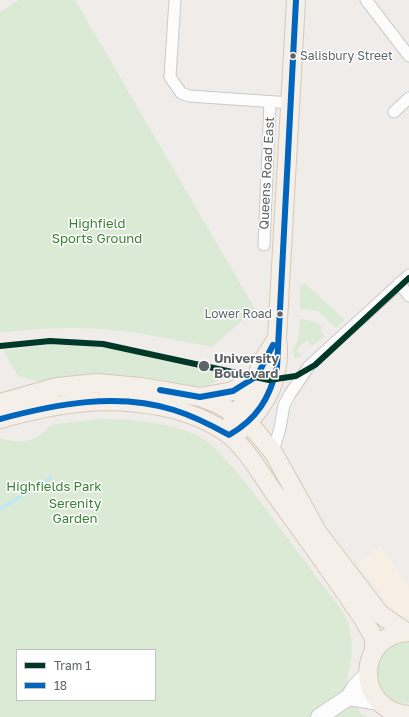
<!DOCTYPE html>
<html>
<head>
<meta charset="utf-8">
<style>
	body { margin:0 }
	#map { position:relative; width:409px; height:717px; overflow:hidden; background:#efece9; font-family:"Golos Text",sans-serif }
	canvas { display:block }
	.legend { position:absolute; left:16px; top:649px; width:140px; height:52px; box-sizing:border-box; background:#fff; border:1px solid #bfc1c3; margin:0; padding:5px 7px; list-style:none; font-size:12px; color:#5e6468 }
	.legend li { display:flex; align-items:center; gap:8px; height:20px }
	.legend b { width:20px; border:1px solid #bfc1c3 }
</style>
</head>
<body>
<div id="map">
<canvas width="409" height="717"></canvas>
<ul class="legend">
<li><b style="height:5px;background:#003828"></b>Tram 1</li>
<li><b style="height:5px;background:#0065bd"></b>18</li>
</ul>
</div>
<script>
const ctx = document.querySelector('canvas').getContext('2d');
ctx.lineJoin = 'round';
function fill(path, color) { ctx.fillStyle = color; ctx.fill(path, 'evenodd'); }
function strokePath(path, color, width, dash) { ctx.strokeStyle = color; ctx.lineWidth = width; ctx.lineCap = dash ? 'butt' : 'round'; ctx.setLineDash(dash || []); ctx.stroke(path); }
function write(font, color, halo, rows, align = 'center') {
  ctx.font = font + ' "Golos Text",sans-serif'; ctx.lineWidth = 3; ctx.setLineDash([]); ctx.textBaseline = 'middle'; ctx.strokeStyle = halo; ctx.fillStyle = color; for (const [text, x, y, turn = 0] of rows) {
    ctx.save(); ctx.translate(x, y); ctx.rotate((+turn || 0) * Math.PI / 180); ctx.textAlign = isNaN(turn) ? turn : align; if (halo) ctx.strokeText(text, 0, 0); ctx.fillText(text, 0, 0); ctx.restore();
  }
}
const commercial = new Path2D(`
	M380 546 409 587V617L400 615 390 607 358 563Z`);
const green = new Path2D(`
	M19 0H75L255 309 212 347C187 342 162 337 137 333 92 326 45 327 0 333V12Z
	M306 284 345 320 336 328 318 311 300 309V286Z
	M300 319 317 322 323 328 320 330 325 336 312 346 307 340 296 350 302 356 295 358 292 349 298 341Z
	M48 345H84L119 350 229 376 208 385 182 389 141 380 84 375 43 383 18 376 3 350Z
	M98 419C128 419 169 422 196 435 214 443 227 462 240 476 268 511 294 546 320 582 327 591 346 613 348 622 353 641 353 662 346 681L360 713 368 717H0V438C19 444 38 443 50 425ZM17 650H155V700H17Z
	M409 640V703C376 705 367 662 391 644 395 641 404 641 409 640Z`);
const stream = new Path2D(`
	M0 509 51 478`);
const street = new Path2D(`
	M175 0 170 77 181 93 189 96 291 103
	M366 0 409 56
	M394 112 409 98
	M264 245 270 102
	M399 283 409 296
	M273 452 280 428 284 405 290 394 309 366 409 275`);
const secondary = new Path2D(`
	M349 697 379 702
	M319 717 349 697 355 687 368 674`);
const primary = new Path2D(`
	M200 397 233 391 257 376
	M0 403 57 387 97 383 140 387 165 391 200 397 220 405 248 422 273 452 318 533 380 614 406 632
	M0 419C57 403 106 395 164 407 187 412 209 420 228 434 247 449 261 474 275 494 305 535 335 577 364 620L374 638V651
	M231 424 251 390 263 360 277 338
	M241 430C268 403 282 377 277 338L296 0
	M409 632C355 634 354 711 409 715`);
const bus1 = new Path2D(`
	M160 390 200 397 233 391 257 376 273 345
	M0 419C56 404 117 392 174 410 193 416 211 425 229 435 257 419 270 398 277 367L296 0`);
const tram1 = new Path2D(`
	M0 346 50 341 103 344 269 380 296 376 315 365 409 278`);
const markers = [
	[293,56,3.5,"#5e6468"],
	[280,314,3.5,"#5e6468"],
	[204,366,6,"#5e6468"]
];
const busNames = [
	["Salisbury Street",300,56],
	["Lower Road",272,314,"right"]
];
const streetNames = [
	["Queens Road East",267,173,-87]
];
const parkNames = [
	["Highfield",97,224],
	["Sports Ground",97,239],
	["Highfields Park",54,487],
	["Serenity",75,504],
	["Garden",75,519]
];
const stopNames = [
	["University",214,359],
	["Boulevard",214,374]
];
fill(commercial, '#f7efe3');
fill(green, '#daead5');
strokePath(stream, '#bee8f8', 3);
strokePath(street, '#cacaca', 13);
strokePath(secondary, '#cacaca', 18);
strokePath(primary, '#d7c9b7', 20);
strokePath(street, '#fdfcfc', 11);
strokePath(secondary, '#fdfcfc', 16);
strokePath(primary, '#f4f0e9', 18);
strokePath(bus1, '#0065bd', 6);
strokePath(tram1, '#003828', 6);
for (const [x, y, r, color] of markers) { const dot = new Path2D(); dot.arc(x, y, r, 0, 2 * Math.PI); ctx.fillStyle = color; ctx.fill(dot); strokePath(dot, '#fff', 1.5); }
write('12px', '#5e6468', '#fff', busNames, 'left');
write('13px', '#5e6468', '#fff', streetNames);
write('13px', '#3a8232', '#fff', parkNames);
write('bold 13px', '#5e6468', '#fff', stopNames, 'left');
</script>
</body>
</html>
